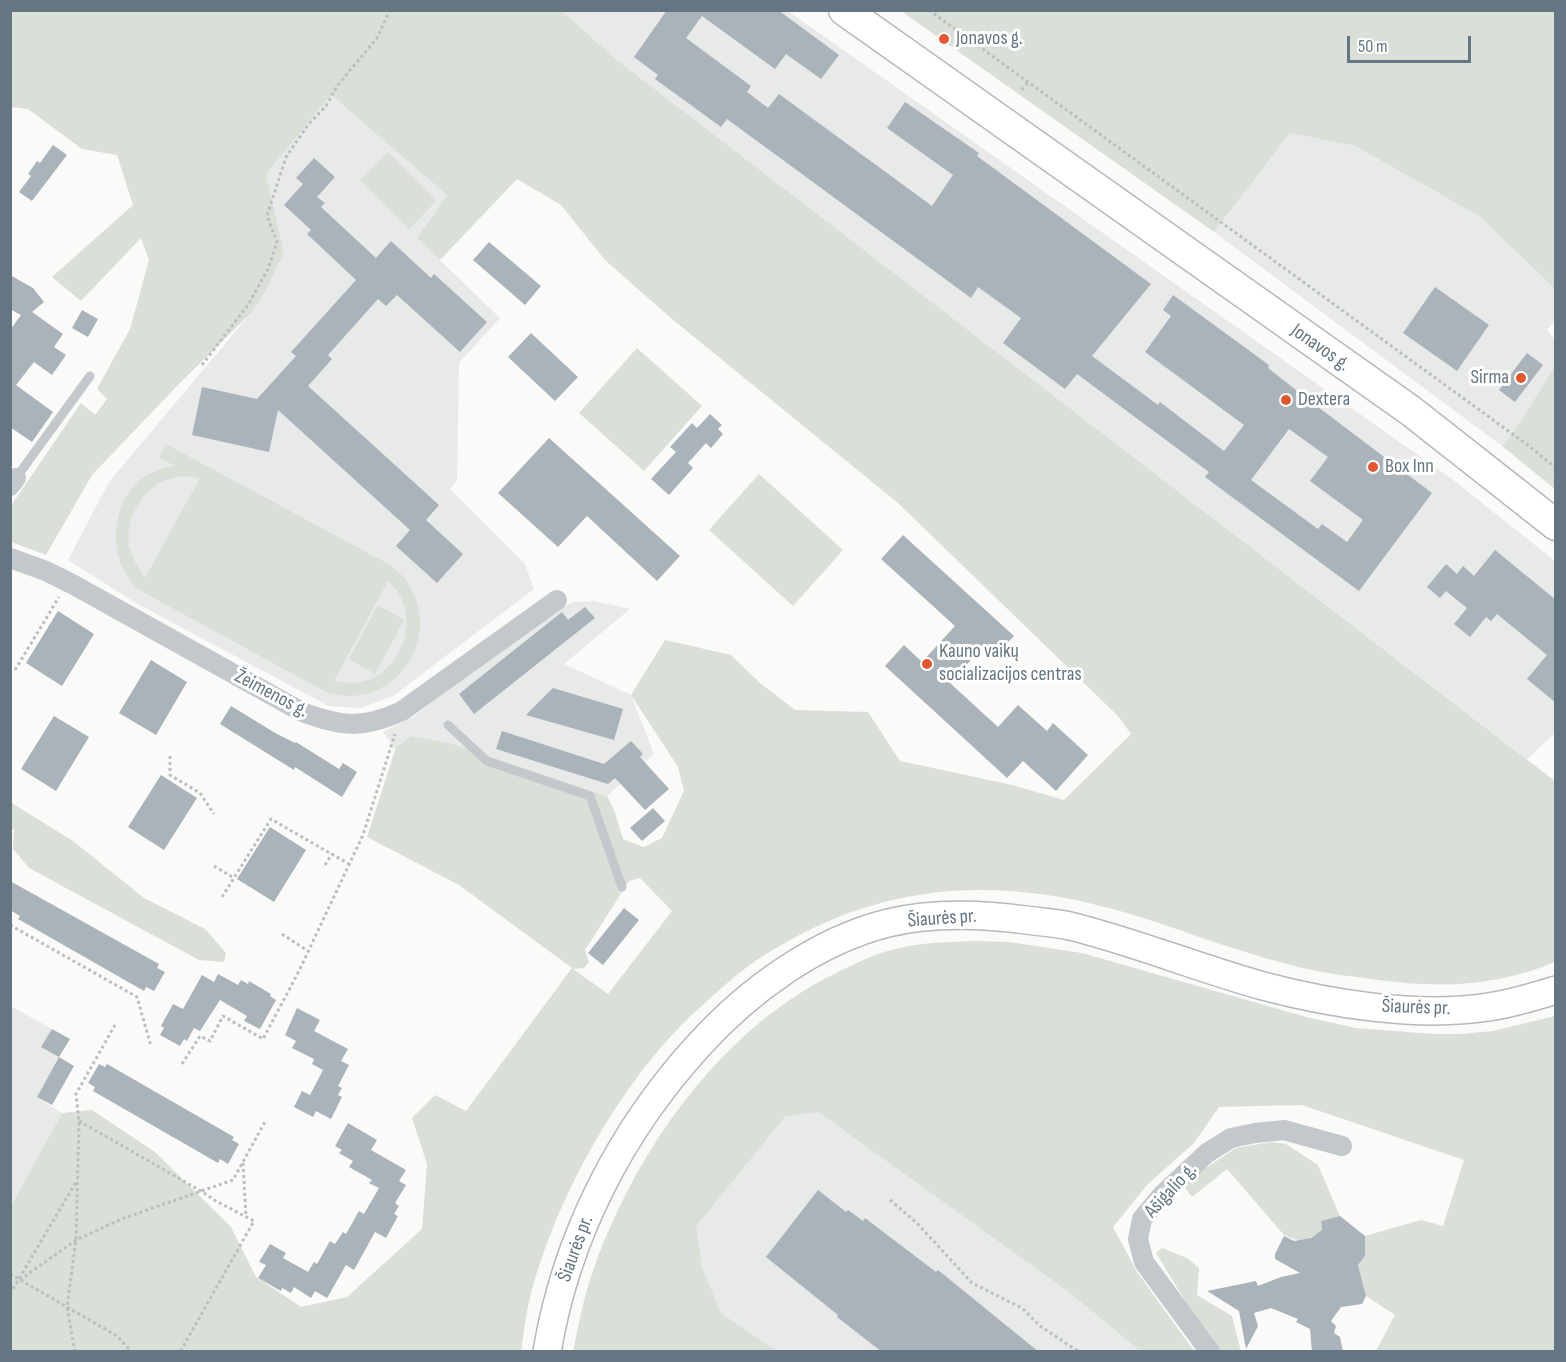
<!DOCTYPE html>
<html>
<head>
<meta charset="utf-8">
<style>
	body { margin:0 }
	#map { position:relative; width:1566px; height:1362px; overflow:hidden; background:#fafaf8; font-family:"Sofia Sans Condensed",sans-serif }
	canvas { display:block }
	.frame { position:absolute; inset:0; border:12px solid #657683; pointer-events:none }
	.scale { position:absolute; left:1347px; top:36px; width:124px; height:27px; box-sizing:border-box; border:3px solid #657683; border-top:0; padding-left:8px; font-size:18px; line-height:21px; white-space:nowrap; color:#657683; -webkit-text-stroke:4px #fff; paint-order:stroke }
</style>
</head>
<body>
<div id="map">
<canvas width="1566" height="1362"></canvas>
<div class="frame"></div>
<div class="scale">50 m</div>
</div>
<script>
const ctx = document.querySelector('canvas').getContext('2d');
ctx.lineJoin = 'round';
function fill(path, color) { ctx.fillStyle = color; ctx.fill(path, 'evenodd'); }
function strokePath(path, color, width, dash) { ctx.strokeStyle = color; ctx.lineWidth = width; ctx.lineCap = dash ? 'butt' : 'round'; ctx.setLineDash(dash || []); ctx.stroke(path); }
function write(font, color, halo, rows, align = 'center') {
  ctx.font = font + ' "Sofia Sans Condensed",sans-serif'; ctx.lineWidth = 6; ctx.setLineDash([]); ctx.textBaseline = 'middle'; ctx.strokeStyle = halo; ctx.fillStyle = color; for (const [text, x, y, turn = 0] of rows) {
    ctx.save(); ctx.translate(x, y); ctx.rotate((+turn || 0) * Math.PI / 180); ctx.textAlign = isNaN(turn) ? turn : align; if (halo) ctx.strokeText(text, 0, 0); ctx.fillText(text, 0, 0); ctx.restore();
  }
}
const built = new Path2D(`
	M562 11H788L1452 479 1555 561V733L1527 759 617 60Z
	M331 95 447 195 417 238 500 318 459 363 457 480 450 489 525 564 534 589 393 696 361 708 329 706 306 694 134 602 68 560 109 482 251 313 267 289 284 252 266 174Z
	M1290 133 1355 146 1479 216 1555 289V320L1547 330 1555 340V366L1517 427 1502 446 1214 232Z
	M594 601 630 609 564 664 631 695 654 754 607 796 450 743 412 736 395 749 383 732 413 717 551 611 574 602Z
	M11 1006 52 1029 42 1047 59 1057 37 1097 62 1113 11 1206Z
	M818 1112 1070 1293 1140 1351H772L773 1348 721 1313 702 1267 695 1226 785 1117Z`);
const green = new Path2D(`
	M11 11H562L617 60 1555 781V962C1488 989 1434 988 1364 978 1338 975 1312 971 1287 964 1228 949 1171 925 1113 909 984 874 870 885 757 960 736 974 716 993 697 1010 622 1079 557 1195 531 1294 526 1312 524 1332 521 1351H11V1206L62 1113 92 1110 155 1152 231 1227 256 1277 301 1307 347 1297 422 1229 427 1164 412 1118 435 1095 466 1111 572 968 459 885 367 837 396 747 412 736 450 743 607 796 614 810 623 839 644 847 662 838 684 791 678 767 631 695 665 640 731 655 760 683 795 710 868 712 900 761 1012 785 1064 800 1131 734 1118 716 898 503 672 319 605 260 561 205 517 179 440 260 417 238 447 195 331 95 266 174 284 252 267 289 251 313 177 386 92 475 46 555 11 542 10 507 81 403 95 415 107 399 97 389 130 329 149 260 141 238 81 301 52 277 133 205 117 155 82 149 28 109 11 107ZM640 878 672 911 608 994 573 969 584 968 589 962 585 950 629 881Z
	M901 11H1555V289L1479 216 1355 146 1290 133 1214 232Z
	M388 152 436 201 409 229 360 180Z
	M637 348 702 406 644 471 579 413Z
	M1555 366 1556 489H1555L1502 446 1517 427Z
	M166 444 392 566C445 609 418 692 351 696 344 697 335 694 328 693L134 587C127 575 118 563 117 549 113 523 122 492 144 477 153 471 164 468 175 466L159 457ZM184 476 200 478 145 578C139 569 133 560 130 549 123 524 139 494 161 482 168 479 176 477 184 476ZM388 581C418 606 410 657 375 677 363 684 348 684 334 681Z
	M759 474 843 550 793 606 709 530Z
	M378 605 404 620 375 674 349 659Z
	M10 802 73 841 144 898 205 929 226 953 224 962 199 960 29 868 13 849 14 830 11 828Z
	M976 941 1009 942 1082 953 1310 1018 1356 1028 1433 1034H1460L1493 1031 1555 1016V1351H1376L1395 1315 1366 1296 1358 1265 1365 1256V1236L1421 1220 1443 1226 1464 1160 1302 1105 1219 1107 1194 1143 1147 1185 1113 1227 1137 1272 1194 1351H1140L1070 1293 818 1112 785 1117 696 1226 702 1267 721 1313 774 1349 772 1351 573 1352C579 1323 584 1295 594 1268 636 1151 717 1035 828 977 850 966 871 955 895 949 922 942 948 942 976 941Z
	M1272 1142 1286 1144 1318 1165 1340 1216 1321 1221 1322 1230C1309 1240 1300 1244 1284 1235L1227 1169 1192 1197 1182 1184 1236 1148Z
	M1162 1248 1187 1258 1199 1268 1197 1295 1232 1316 1241 1351H1221L1193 1314 1156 1253Z`);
const building = new Path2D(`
	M667 10H778L839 55 821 79 786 54 775 69 702 16 686 38 751 86 747 92 768 108 779 94 932 206 953 175 887 128 905 102 979 153 977 156 1151 284 1092 356 1158 405 1160 402 1224 451 1244 425 1145 352 1171 316 1163 310 1173 295 1269 365 1268 368 1310 401 1432 493 1359 591 1205 477 1209 472 1077 374 1065 389 1003 343 1021 318 978 287 971 298 727 119 721 127 655 79 658 75 634 57ZM1289 429 1328 457 1310 481 1363 520 1347 542 1322 524 1318 529 1251 480Z
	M53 145 67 155 32 201 19 192 31 176 28 174 37 161 40 163Z
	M314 158 335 177 317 197 325 203 321 207 376 258 391 241 431 278 434 274 487 322 460 352 397 295 386 306 378 299 328 355 332 359 308 386 439 505 426 520 463 554 437 583 396 546 410 530 278 410 269 452 192 435 202 387 257 399 296 356 291 352 356 280 307 234 311 230 284 205 303 184 296 178Z
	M489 242 541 286 525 305 473 260Z
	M10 275 33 288 44 302 32 312 63 334 54 347 66 355 52 375 34 362 16 385 53 412 32 442 10 427V330L21 315 10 309Z
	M1435 287 1489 325 1457 371 1403 333Z
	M82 310 98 319 88 337 72 328Z
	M531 333 578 377 555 401 508 357Z
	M1527 353 1543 365 1515 402 1499 390Z
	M710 414 722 425 718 429 723 434 711 448 706 443 688 463 693 468 669 495 651 479 676 452 670 447 692 423 697 428Z
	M549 438 680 556 657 581 587 516 558 547 498 493Z
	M903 535 1014 636 992 659 981 649 950 683 998 727 1018 705 1047 731 1053 723 1088 755 1056 791 1023 761 1007 778 885 666 904 645 922 662 955 626 881 559Z
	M1495 550 1556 600V703L1527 679 1547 655 1497 614 1491 621 1486 617 1470 637 1454 624 1467 608 1446 591 1440 598 1427 587 1446 564 1457 574 1463 566 1474 576Z
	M585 607 595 618 474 714 459 694 562 612 568 620Z
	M58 611 94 634 62 686 26 663Z
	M151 660 187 682 156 735 119 713Z
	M553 688 623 709 614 740 526 715Z
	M231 706 277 734 295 743 296 742 339 769 343 763 357 772 342 797 295 767 294 770 220 724Z
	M54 716 89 737 56 791 21 769Z
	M502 731 604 764 631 741 643 754 640 757 669 789 645 810 615 778 608 784 496 749Z
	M161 775 197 798 164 850 128 827Z
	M653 808 665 821 642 841 630 828Z
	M270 827 306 850 274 902 237 879Z
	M10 881 159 964 157 968 165 972 154 991 146 987 144 991 18 919 20 916 10 910Z
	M624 908 639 920 603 965 588 953Z
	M218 974 238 985 241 980 248 984 249 981 271 994 270 996 276 1000 260 1029 244 1021 247 1016 220 1000 200 1031 194 1028 187 1041 184 1039 180 1046 160 1035 164 1028 161 1026 173 1004 183 1009 202 975 214 982Z
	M297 1008 320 1020 314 1031 348 1049 341 1061 349 1065 338 1086 342 1088 338 1095 342 1097 331 1119 316 1111 313 1117 294 1107 302 1091 310 1095 323 1070 312 1064 314 1059 292 1048 296 1041 285 1035Z
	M52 1029 70 1039 59 1057 41 1047Z
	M59 1057 74 1066 52 1105 37 1097Z
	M99 1064 105 1067 107 1064 234 1137 232 1140 239 1144 228 1164 220 1159 218 1163 93 1091 95 1087 88 1083Z
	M348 1123 377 1140 371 1150 406 1170 399 1181 406 1185 395 1203 399 1206 394 1214 398 1216 386 1238 375 1232 354 1270 346 1265 327 1298 315 1291 311 1298 294 1287 291 1293 282 1288 281 1291 258 1278 266 1265 259 1262 270 1244 286 1253 283 1258 308 1272 314 1262 317 1264 330 1241 335 1244 343 1232 346 1234 359 1211 364 1214 379 1188 369 1183 372 1180 349 1167 353 1161 339 1153 342 1150 335 1146Z
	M818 1190 846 1212 848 1210 863 1221 865 1218 936 1272 938 1270 1039 1352H882L837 1317 838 1315 766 1257Z
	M1340 1216 1365 1236V1256L1358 1265 1366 1296 1362 1304 1341 1307 1331 1321 1336 1326 1334 1333 1340 1337 1343 1352H1312L1310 1329 1296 1322 1298 1319 1271 1308 1254 1313 1258 1326 1246 1349 1239 1311 1207 1291 1256 1281 1258 1286 1281 1277 1300 1273 1275 1259V1254L1284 1236 1294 1241 1311 1238 1322 1230 1321 1221Z`);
const path = new Path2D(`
	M929 10 1529 446 1556 468
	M1022 90 1027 83
	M202 365 248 305 268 269 277 242 267 216 286 157 308 125 326 106 337 86 377 38 390 10
	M15 670 59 597
	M170 756V775L200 793 214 814
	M325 865 332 854
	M214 866 234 878
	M222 897 271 819 349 864
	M10 925 137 997 151 1046
	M282 934 308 951
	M182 1064 200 1036 210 1041 223 1016 263 1039 299 971 363 835 395 734
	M79 1121 201 1191 216 1201 254 1221 180 1352
	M243 1163 246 1217
	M890 1200 917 1223 972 1283 1022 1308 1040 1326 1079 1352
	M10 1274 117 1336 132 1352
	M20 1280 76 1240 124 1218 233 1180 266 1120
	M10 1294 76 1182
	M75 1352 67 1307 76 1240 79 1121 76 1094 115 1025`);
const lane = new Path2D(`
	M16 478 90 376
	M448 725 487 761 590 796 622 887`);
const street = new Path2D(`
	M10 486 16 478
	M10 558 46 571 74 585 302 712C342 727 363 729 402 711L557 600
	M1210 1352 1144 1262 1138 1239 1142 1219 1163 1194 1207 1153 1231 1138 1255 1133 1284 1130 1342 1146`);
const secondary = new Path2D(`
	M547 1352C566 1237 621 1130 699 1045 748 991 816 941 888 923 933 912 981 914 1026 920 1041 922 1056 923 1070 926 1135 942 1198 968 1263 986 1331 1004 1418 1018 1488 1007 1511 1004 1533 997 1556 990`);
const primary = new Path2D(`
	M844 10 1411 411 1556 525`);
const markers = [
	[944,39,6,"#e4572e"],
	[1521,378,6,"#e4572e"],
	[1286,400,6,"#e4572e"],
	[1373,467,6,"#e4572e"],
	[927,664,6,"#e4572e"]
];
const poiNames = [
	["Jonavos g.",956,39],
	["Sirma",1509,378,"right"],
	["Dextera",1298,400],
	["Box Inn",1385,467],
	["Kauno vaikų",939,652],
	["socializacijos centras",939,675]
];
const streetNames = [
	["Jonavos g.",1320,348,35],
	["Žeimenos g.",271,694,28],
	["Šiaurės pr.",942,919,-4],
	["Šiaurės pr.",1416,1008,2],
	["Ašigalio g.",1171,1191,-47],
	["Šiaurės pr.",576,1249,-70]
];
fill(built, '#e8e9e9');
fill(green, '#dadfd7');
fill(building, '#aab3b9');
strokePath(secondary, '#b3babf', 30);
strokePath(primary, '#b5babe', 33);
strokePath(path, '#bbbfc2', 3, [3, 3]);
strokePath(lane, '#c3c8cc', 9);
strokePath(street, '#c3c8cc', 20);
strokePath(secondary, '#fff', 27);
strokePath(primary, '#fff', 30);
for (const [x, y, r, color] of markers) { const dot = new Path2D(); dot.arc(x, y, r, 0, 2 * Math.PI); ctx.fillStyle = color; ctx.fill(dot); strokePath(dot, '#fff', 2); }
write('20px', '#657683', '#fff', poiNames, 'left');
write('20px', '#657683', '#fff', streetNames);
</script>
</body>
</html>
